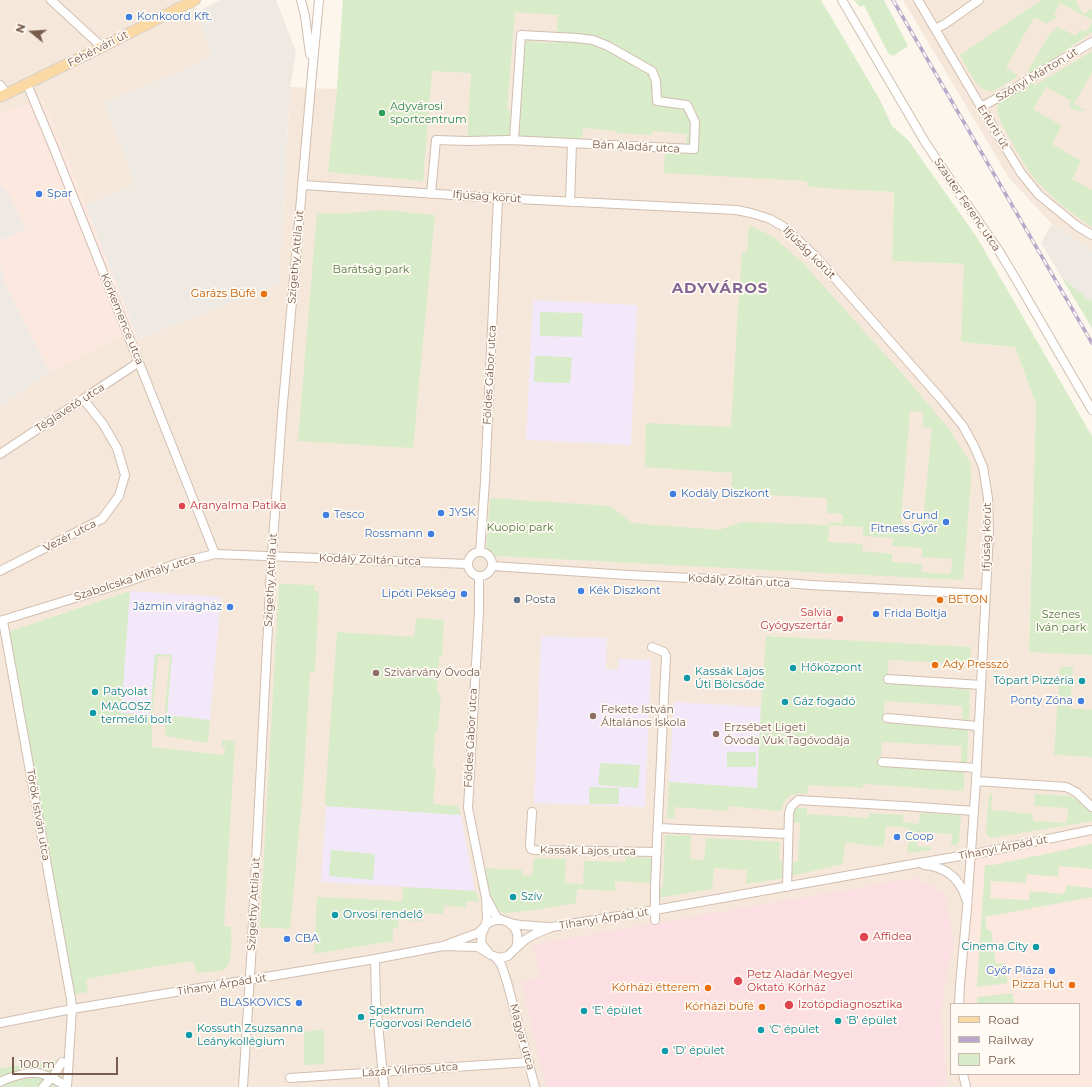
<!DOCTYPE html>
<html>
<head>
<meta charset="utf-8">
<style>
	body { margin:0 }
	#map { position:relative; width:1092px; height:1087px; overflow:hidden; background:#fdf6ec; font-family:Montserrat,sans-serif }
	canvas { display:block }
	.legend { position:absolute; left:950px; top:1003px; width:130px; height:72px; box-sizing:border-box; background:#fffaf3; border:1px solid #cabbb1; margin:0; padding:5px 7px; list-style:none; font-size:12px; color:#7a5c4d }
	.legend li { display:flex; align-items:center; gap:8px; height:20px }
	.legend b { width:20px; border:1px solid #cabbb1 }
	.north { position:absolute; left:12px; top:12px; width:40px; height:40px; -webkit-text-stroke:3px #fffaf3; paint-order:stroke; rotate:288deg; font-size:11px; font-weight:700; line-height:16px; text-align:center; color:#7a5c4d }
	.north::after { content:''; display:block; margin:auto; width:14px; height:18px; background:#7a5c4d; clip-path:polygon(50% 0,100% 100%,50% 72%,0 100%) }
	.scale { position:absolute; left:12px; top:1057px; width:106px; height:18px; box-sizing:border-box; border:2px solid #7a5c4d; border-top:0; padding-left:5px; font-size:12px; line-height:14px; white-space:nowrap; color:#7a5c4d; -webkit-text-stroke:3px #fffaf3; paint-order:stroke }
</style>
</head>
<body>
<div id="map">
<canvas width="1092" height="1087"></canvas>
<ul class="legend">
<li><b style="height:5px;background:#fbd9a5"></b>Road</li>
<li><b style="height:5px;background:#b9a8c9"></b>Railway</li>
<li><b style="height:11px;background:#d8ecc9"></b>Park</li>
</ul>
<div class="north">N</div>
<div class="scale">100 m</div>
</div>
<script>
const ctx = document.querySelector('canvas').getContext('2d');
ctx.lineJoin = 'round';
function fill(path, color) { ctx.fillStyle = color; ctx.fill(path, 'evenodd'); }
function strokePath(path, color, width, dash) { ctx.strokeStyle = color; ctx.lineWidth = width; ctx.lineCap = dash ? 'butt' : 'round'; ctx.setLineDash(dash || []); ctx.stroke(path); }
function write(font, color, halo, rows, align = 'center') {
  ctx.font = font + ' Montserrat,sans-serif'; ctx.lineWidth = 3.5; ctx.setLineDash([]); ctx.textBaseline = 'middle'; ctx.strokeStyle = halo; ctx.fillStyle = color; for (const [text, x, y, turn = 0] of rows) {
    ctx.save(); ctx.translate(x, y); ctx.rotate((+turn || 0) * Math.PI / 180); ctx.textAlign = isNaN(turn) ? turn : align; if (halo) ctx.strokeText(text, 0, 0); ctx.fillText(text, 0, 0); ctx.restore();
  }
}
const residential = new Path2D(`
	M0 0H194L197 12 212 55 184 70 104 102 135 184 86 205 42 99 0 114Z
	M343 0H821L867 190 894 192 892 261 965 264 961 342 1015 347 1036 404 1029 651 1092 655V830L959 1004H951V1074H963L966 1087H0V407L50 372 120 336 139 339 279 284 290 87 337 89Z
	M903 0H1092V251L1052 224 1009 178Z`);
const commercial = new Path2D(`
	M42 98 86 205 98 237 138 339 120 336 50 372 3 280 5 279 0 267V241L26 229 8 192 0 184V114Z
	M1092 830V1087H966L963 1074H1079V1004H959L971 854Z`);
const industrial = new Path2D(`
	M220 0H276L296 52 290 87 279 284 138 339 98 237 86 205 135 184 104 102 130 92 184 70 212 55 197 12Z
	M0 184 8 192 26 229 0 241Z
	M1052 224 1092 251V301L1085 297 1062 278 1041 243Z
	M0 267 6 279 3 280 50 372 0 407Z`);
const education = new Path2D(`
	M533 300 637 305 631 445 526 440Z
	M130 591 221 597 210 720 167 715 172 656 156 654 150 715 120 713Z
	M541 636 607 638 606 669H618L619 659 651 660 645 807 534 803Z
	M674 702 761 707 757 788 669 782Z
	M326 806 461 815 475 891 321 882Z`);
const medical = new Path2D(`
	M915 878 944 893 954 945 946 972 941 1015 947 1085 940 1087H546L522 983 542 978 532 945Z`);
const green = new Path2D(`
	M343 0H821L880 100 892 126 908 140 976 236 1092 436V655L1029 652 1036 404 1015 347 961 342 964 264 892 261 894 192 807 187V181L664 173 665 148 686 147 687 134 653 131 652 135 617 133V131L583 128 582 144 518 140 525 41 556 43 558 15 515 12 507 110 511 111 509 140 467 141 471 73 432 71 423 181 328 172 337 89Z
	M854 0H884L908 46 893 56 888 53 864 5 860 7Z
	M1041 0H1075L1083 14 1092 9V20L1060 3 1054 15 1057 17 1046 24 1034 17 1006 68 1018 75C1014 80 1008 82 1003 86 998 88 994 92 988 91 976 89 966 65 960 55Z
	M1092 22V32L1029 76 1027 73 1049 35 1058 27 1076 36 1080 29 1086 32Z
	M1092 51V72L1074 104 1085 110C1078 112 1075 110 1069 107L1071 101 1046 87 1033 109 1062 126 1052 144 1081 161 1072 179 1092 190V227L1073 214 1058 202 1038 183 1026 167 1001 123 997 110 999 102 1002 99 1032 82 1034 86Z
	M383 210 435 215 413 448 298 441 317 213 338 214Z
	M749 225 772 236 802 262 900 371 949 429 970 462 971 480 963 580 496 556 486 551 490 498 610 506 632 523 719 530 743 522 829 525V522L842 523 843 514 827 513V498L731 493 732 473 645 467 646 423 731 427 738 310 742 252H747ZM910 411 923 412V427L932 428 922 531 906 530 901 519ZM829 525 863 527V536L893 538 892 546 922 548V557L952 559 951 574 921 572 922 564 892 562V554L862 551 863 544 828 542Z
	M1062 278 1085 297 1092 301V328Z
	M540 312 583 313 582 337 540 336Z
	M535 356 572 357 570 383 534 382Z
	M279 584 314 585V590L319 591 315 672H310L303 789 290 929 260 927Z
	M130 591 121 713 150 715 155 654 172 655 167 715 210 720 208 743 166 736 164 719 170 657 158 656 152 716V747L224 755 225 747 222 746V740L235 741 224 926 231 927C231 937 234 963 224 969 220 972 201 972 196 973L194 961 158 966 86 979 88 992 75 994 8 632Z
	M416 618 444 620 442 657H439L437 693 441 694 438 731H435L433 767H436L433 804 458 806 461 815 326 806 325 799 337 632 414 637Z
	M766 636 971 647 970 664 889 660 887 683 970 690 969 720 962 719V706L885 701 883 723 968 729 967 763H961L962 746 882 742 880 765 964 772V791L863 784V788L808 785 807 794C791 793 786 795 781 811L729 806V811L675 807 673 819 667 818 669 782 757 788 761 707Z
	M1060 667H1073L1070 708 1092 710V757L1054 755Z
	M727 752H756V767H727Z
	M600 763 640 765 638 788 598 785Z
	M589 787 619 788V804H589Z
	M992 793 991 810 1033 814V821L1067 823 1068 808 1034 806 1035 794 1070 796 1076 799 1092 813V821L990 838 986 833 989 795Z
	M796 808H807V814L869 818V813L904 815 903 822 919 824 920 813 961 815 959 841 957 845H951L952 834 918 832 917 846 931 847V850L907 853 910 828 886 826 884 847 845 842 843 864 791 876 792 862H798L800 823 791 822 792 815Z
	M665 835 691 836 690 859 704 860 706 838 780 842 779 861H784V878L746 884 747 870 714 868 712 889 658 898V888L663 887Z
	M1092 844V869L1059 866 1058 877 1027 874 1026 883 991 881 990 898 1029 900V891L1064 894 1067 885 1092 888V897L985 917 987 930H991L996 964 1004 963 1008 983 977 987 985 865H993Z
	M331 850 375 854 373 880 329 876Z
	M626 857 656 858 654 883 615 881V891L577 889 576 903C556 906 536 910 517 912 513 912 507 914 504 913 491 910 487 879 486 868L522 870V875L532 876 534 858 566 859 565 883 583 884 584 861 625 862Z
	M403 887 475 891 480 902 467 901 466 908 444 905 443 914 422 913V921L399 920 398 928H393V941L314 954 317 897 402 901Z
	M1012 993 1015 1004H977V997Z
	M324 1029V1064L304 1065V1032Z
	M59 1060H63L62 1087H0V1068Z`);
const minor = new Path2D(`
	M51 0 102 47
	M301 0 305 16 310 54
	M842 0 925 142 955 187 999 251 1017 281 1092 410
	M918 0 981 107 1021 173 1039 195 1077 226 1092 235
	M935 29 945 24 979 0
	M27 84 53 146 215 554
	M0 85 7 94
	M981 107 1014 89 1027 80 1092 42
	M303 185 498 198 736 210 751 213 770 219 784 227 817 258 941 399 963 426 974 446 983 467 988 498 989 533 976 781 967 908 960 985 959 1004
	M431 194 436 140 467 141 509 140 694 149 695 122 687 105 657 101 656 81 652 71 608 46 593 40 577 38 521 35 514 140
	M570 202 572 143
	M0 454 139 362
	M480 552 485 481 498 198
	M468 564a12 12 0 1 1 24 0a12 12 0 1 1-24 0Z
	M492 566 628 575 775 582 810 585 986 594
	M0 571 102 519 119 496 125 475 117 448 103 424 84 400
	M479 576V611L468 808 486 898 487 919 485 927 482 933 481 943 488 952
	M0 621 127 582 178 563 215 554 468 564
	M3 621 71 999 72 1009 67 1087
	M652 647 664 652 666 656 657 841 655 888V920
	M888 679 981 685
	M887 718 978 726
	M882 762 977 768
	M976 781 1066 787 1076 792 1092 807
	M904 806 974 811
	M532 812 530 846 531 849 534 850 657 852
	M658 828 723 831
	M726 831 788 834
	M924 865C946 867 960 878 966 899
	M787 887 789 813 791 807 798 800 902 806
	M487 899 496 916 498 918 502 920
	M508 922C518 929 519 936 516 948
	M443 946 478 947 491 955 500 958 508 956 516 948 526 939 535 934 552 927 655 910 913 864 990 851 1092 830
	M495 957 501 964 507 982 535 1087
	M375 959 376 1002 384 1087
	M0 1023 72 1009 375 959 443 946 478 933 488 923 496 920H502L514 924 521 925 548 927
	M963 1074 966 1087
	M290 1078 529 1062
	M0 1082C10 1077 26 1072 37 1073 46 1074 54 1079 61 1083
	M43 1087 54 1075 62 1062
	M243 1087 251 960 271 568 282 415 312 74 319 0`);
const major = new Path2D(`
	M0 97 102 47 195 0`);
const rail = new Path2D(`
	M893 0 1092 343`);
const markers = [
	[129,17,4,"#3f7fe0"],
	[382,113,4,"#2e9e5b"],
	[39,194,4,"#3f7fe0"],
	[264,294,4,"#e8710a"],
	[673,494,4,"#3f7fe0"],
	[182,506,4,"#e0444e"],
	[441,513,4,"#3f7fe0"],
	[326,515,4,"#3f7fe0"],
	[946,522,4,"#3f7fe0"],
	[431,534,4,"#3f7fe0"],
	[581,591,4,"#3f7fe0"],
	[464,594,4,"#3f7fe0"],
	[517,600,4,"#5c6f8a"],
	[940,600,4,"#e8710a"],
	[230,607,4,"#3f7fe0"],
	[876,614,4,"#3f7fe0"],
	[840,619,4,"#e0444e"],
	[935,665,4,"#e8710a"],
	[793,668,4,"#0f9aa8"],
	[376,673,4,"#8d6e63"],
	[687,678,4,"#0f9aa8"],
	[1082,681,4,"#0f9aa8"],
	[95,692,4,"#0f9aa8"],
	[1081,701,4,"#3f7fe0"],
	[785,702,4,"#0f9aa8"],
	[93,713,4,"#0f9aa8"],
	[593,716,4,"#8d6e63"],
	[716,734,4,"#8d6e63"],
	[897,837,4,"#3f7fe0"],
	[513,897,4,"#0f9aa8"],
	[335,915,4,"#0f9aa8"],
	[864,937,5,"#e0444e"],
	[287,939,4,"#3f7fe0"],
	[1036,947,4,"#0f9aa8"],
	[1052,971,4,"#3f7fe0"],
	[738,981,5,"#e0444e"],
	[1072,985,4,"#e8710a"],
	[708,988,4,"#e8710a"],
	[299,1003,4,"#3f7fe0"],
	[789,1005,5,"#e0444e"],
	[762,1007,4,"#e8710a"],
	[584,1011,4,"#0f9aa8"],
	[361,1017,4,"#0f9aa8"],
	[838,1021,4,"#0f9aa8"],
	[761,1030,4,"#0f9aa8"],
	[189,1035,4,"#0f9aa8"],
	[665,1051,4,"#0f9aa8"]
];
const shopNames = [
	["Konkoord Kft.",137,17],
	["Spar",47,194],
	["Kodály Diszkont",681,494],
	["JYSK",449,513],
	["Tesco",334,515],
	["Grund",938,516,"right"],
	["Fitness Győr",938,529,"right"],
	["Rossmann",423,534,"right"],
	["Kék Diszkont",589,591],
	["Lipóti Pékség",456,594,"right"],
	["Jázmin virágház",222,607,"right"],
	["Frida Boltja",884,614],
	["Ponty Zóna",1073,701,"right"],
	["Coop",905,837],
	["CBA",295,939],
	["Győr Pláza",1044,971,"right"],
	["BLASKOVICS",291,1003,"right"]
];
const streetNames = [
	["Fehérvári út",98,49,-27],
	["Szőnyi Márton út",1037,75,-31],
	["Erfurti út",993,127,58],
	["Bán Aladár utca",636,147,3],
	["Ifjúság körút",487,197,4],
	["Szauter Ferenc utca",967,205,56],
	["Ifjúság körút",809,253,45],
	["Szigethy Attila út",296,257,-85],
	["Körkemence utca",122,319,68],
	["Földes Gábor utca",490,375,-87],
	["Téglavető utca",70,408,-33],
	["Vezér utca",70,536,-27],
	["Ifjúság körút",987,537,-89],
	["Kodály Zoltán utca",370,560,2],
	["Szabolcska Mihály utca",135,578,-18],
	["Szigethy Attila út",271,580,-87],
	["Kodály Zoltán utca",739,581,3],
	["Földes Gábor utca",471,738,-87],
	["Török István utca",38,815,80],
	["Tihanyi Árpád út",1003,848,-11],
	["Kassák Lajos utca",588,851,1],
	["Szigethy Attila út",254,904,-87],
	["Tihanyi Árpád út",604,919,-9],
	["Tihanyi Árpád út",222,985,-9],
	["Magyar utca",522,1037,75],
	["Lázár Vilmos utca",410,1070,-4]
];
const leisureNames = [
	["Adyvárosi",390,107],
	["sportcentrum",390,120]
];
const parkNames = [
	["Barátság park",371,270],
	["Kuopio park",520,528],
	["Szenes",1061,615],
	["Iván park",1061,628]
];
const foodNames = [
	["Garázs Büfé",256,294],
	["BETON",948,600,"left"],
	["Ady Presszó",943,665,"left"],
	["Pizza Hut",1064,985],
	["Kórházi étterem",700,988],
	["Kórházi büfé",754,1007]
];
const healthNames = [
	["Aranyalma Patika",190,506],
	["Salvia",832,613,"right"],
	["Gyógyszertár",832,626,"right"],
	["Affidea",873,937],
	["Petz Aladár Megyei",747,975],
	["Oktató Kórház",747,988],
	["Izotópdiagnosztika",798,1005]
];
const serviceNames = [
	["Posta",525,600]
];
const cultureNames = [
	["Hőközpont",801,668],
	["Kassák Lajos",695,672],
	["Úti Bölcsőde",695,685],
	["Tópart Pizzéria",1074,681,"right"],
	["Patyolat",103,692],
	["Gáz fogadó",793,702],
	["MAGOSZ",101,707],
	["termelői bolt",101,720],
	["Szív",521,897],
	["Orvosi rendelő",343,915],
	["Cinema City",1028,947,"right"],
	["Spektrum",369,1011],
	["Fogorvosi Rendelő",369,1024],
	["'E' épület",592,1011],
	["'B' épület",846,1021],
	["Kossuth Zsuzsanna",197,1029],
	["Leánykollégium",197,1042],
	["'C' épület",769,1030],
	["'D' épület",673,1051]
];
const educationNames = [
	["Szivárvány Óvoda",384,673],
	["Fekete István",601,710],
	["Általános Iskola",601,723],
	["Erzsébet Ligeti",724,728],
	["Óvoda Vuk Tagóvodája",724,741]
];
const districtNames = [
	["ADYVÁROS",720,289]
];
fill(residential, '#f5e8da');
fill(commercial, '#fde8e0');
fill(industrial, '#efe9e4');
fill(education, '#f3e8fa');
fill(medical, '#fbdfe3');
fill(green, '#d8ecc9');
strokePath(minor, '#d1beb0', 10);
strokePath(major, '#dad1cd', 12);
strokePath(minor, '#fff', 8);
strokePath(major, '#fbd9a5', 10);
strokePath(rail, '#b9a8c9', 3.5);
strokePath(rail, '#fffaf3', 2, [6]);
for (const [x, y, r, color] of markers) { const dot = new Path2D(); dot.arc(x, y, r, 0, 2 * Math.PI); ctx.fillStyle = color; ctx.fill(dot); strokePath(dot, '#fffaf3', 1.5); }
write('11px', '#366cbe', '#fffaf3', shopNames, 'left');
write('11px', '#7a5c4d', '#fffaf3', streetNames);
write('11px', '#27864d', '#fffaf3', leisureNames, 'left');
write('11px', '#537a41', '#fffaf3', parkNames);
write('11px', '#c56008', '#fffaf3', foodNames, 'right');
write('11px', '#be3a42', '#fffaf3', healthNames, 'left');
write('11px', '#4e5e75', '#fffaf3', serviceNames, 'left');
write('11px', '#0d838f', '#fffaf3', cultureNames, 'left');
write('11px', '#785e54', '#fffaf3', educationNames, 'left');
ctx.letterSpacing = '1px';
write('bold 15px', '#846695', '#fffaf3', districtNames);
ctx.letterSpacing = '0px';
</script>
</body>
</html>
